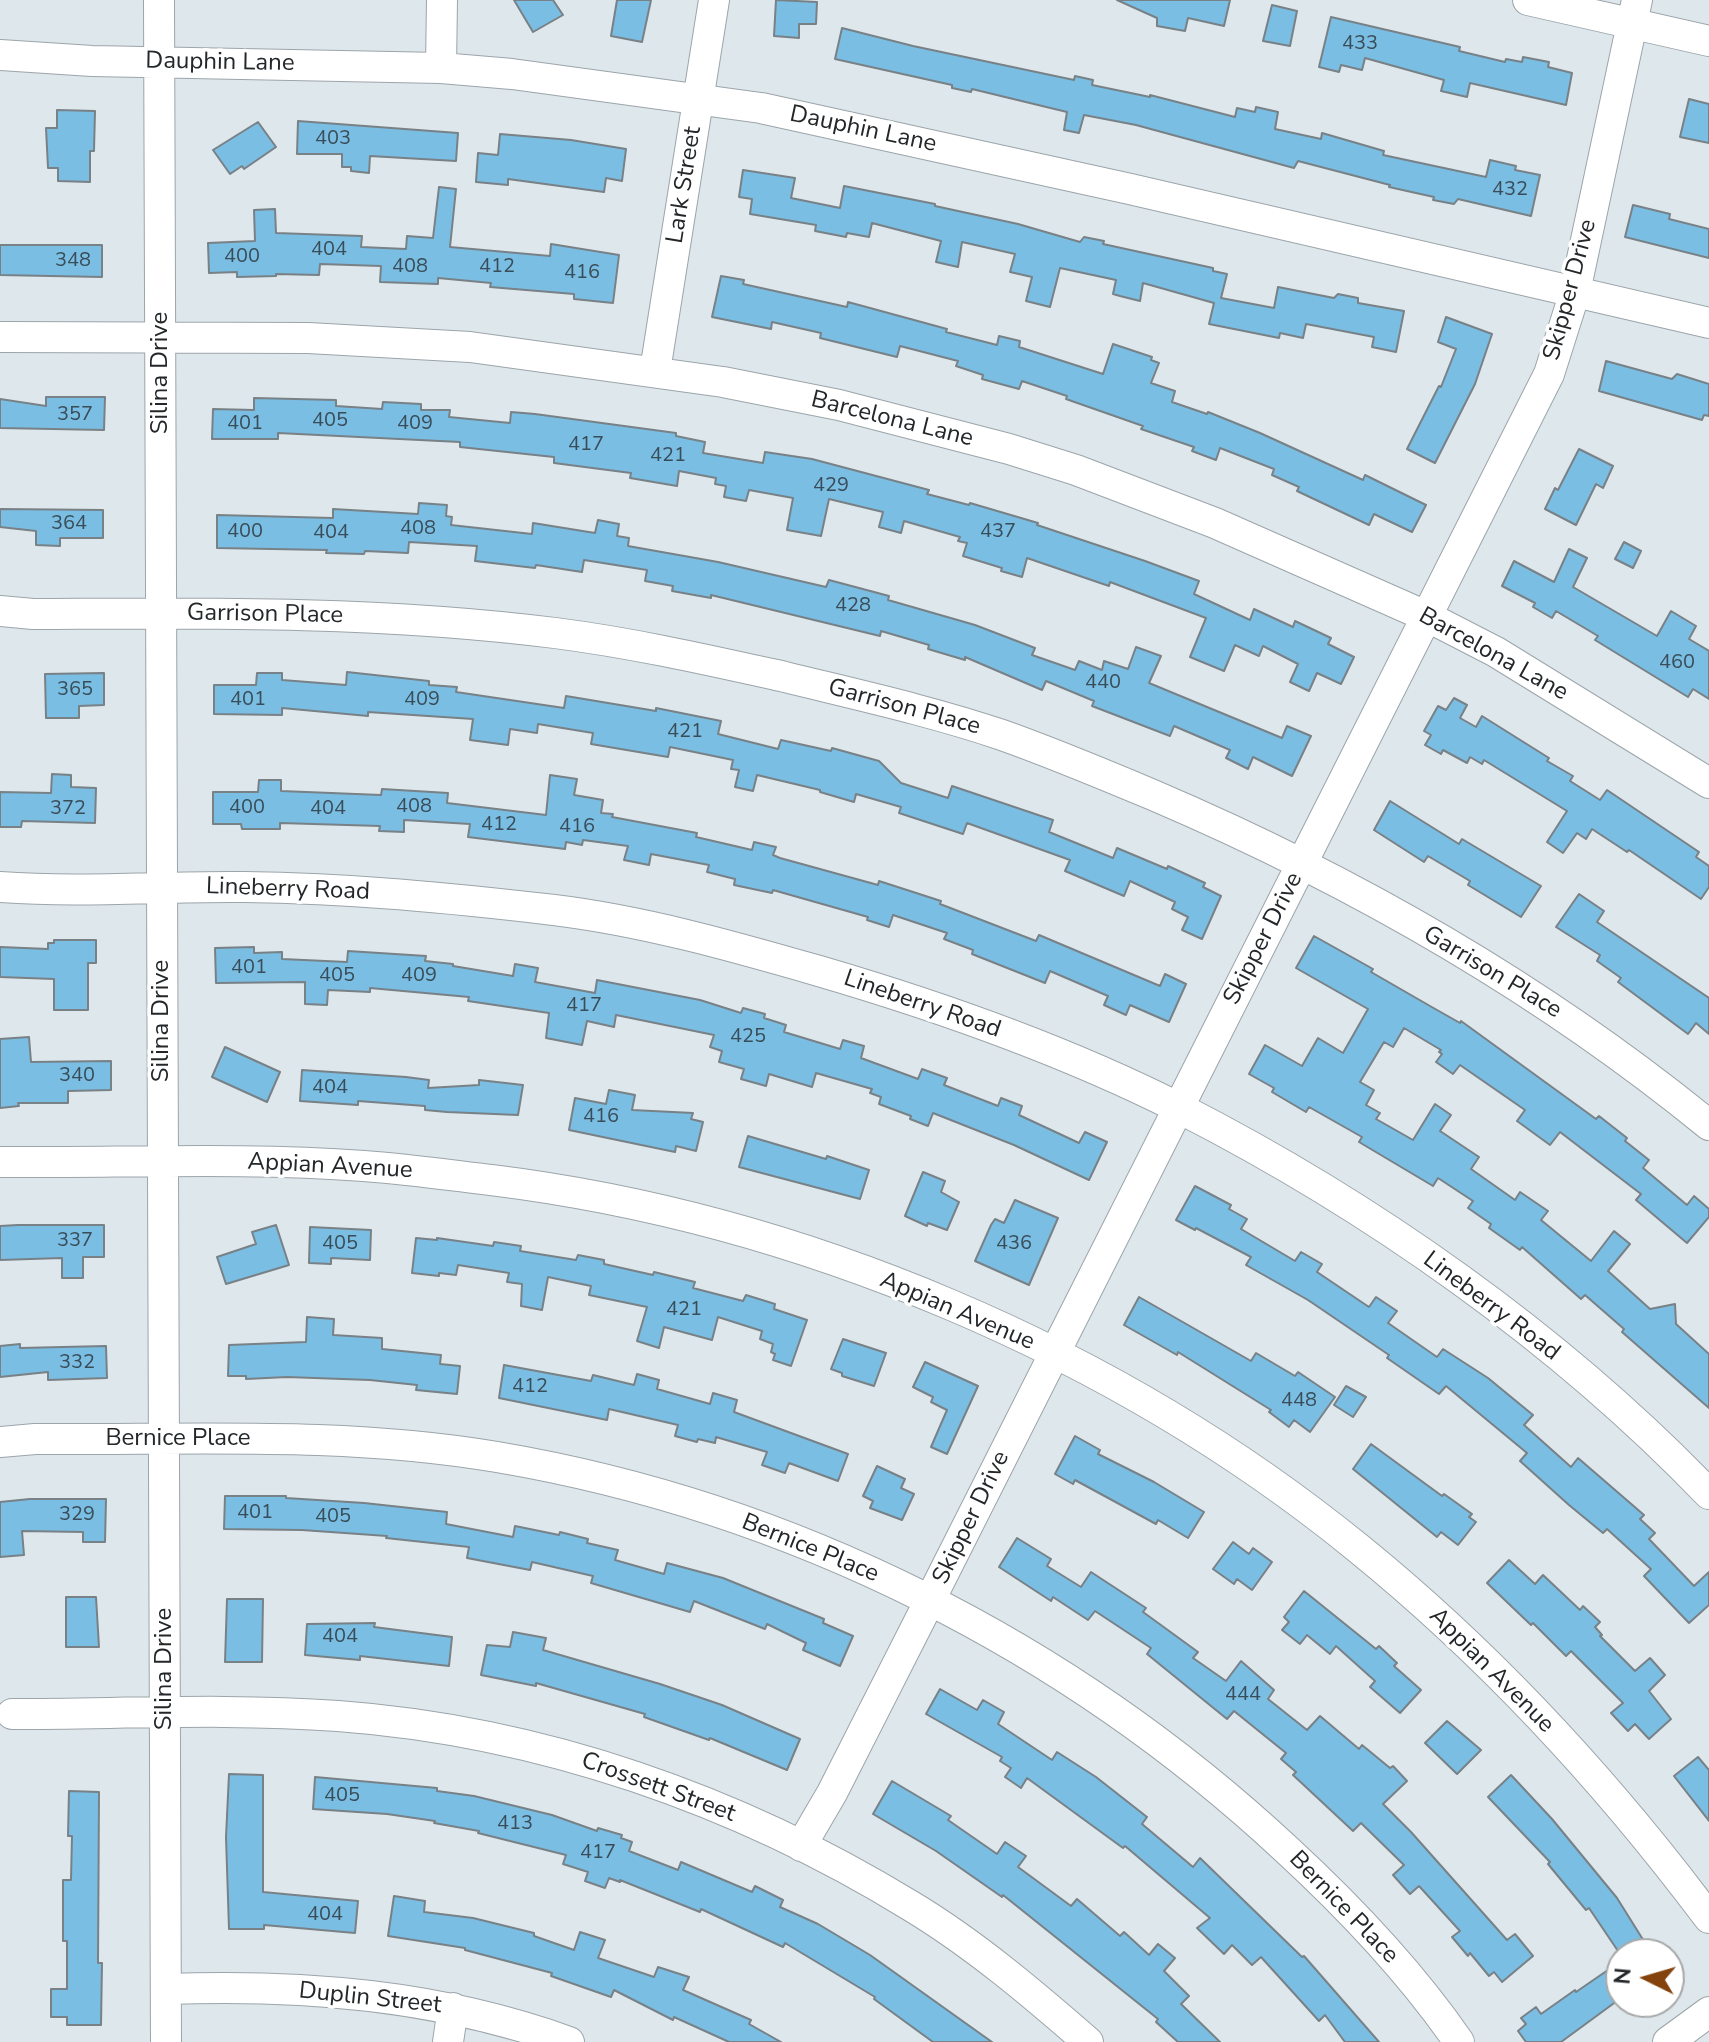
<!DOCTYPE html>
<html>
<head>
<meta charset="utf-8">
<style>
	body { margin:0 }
	#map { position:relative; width:1709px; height:2042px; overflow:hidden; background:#dde7ec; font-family:"Nunito Sans",sans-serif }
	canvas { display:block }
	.north { position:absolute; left:1605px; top:1938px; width:80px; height:80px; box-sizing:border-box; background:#fff; border:2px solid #a7a9a9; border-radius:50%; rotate:275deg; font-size:22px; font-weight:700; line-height:32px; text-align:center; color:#232729 }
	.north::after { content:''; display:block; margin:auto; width:28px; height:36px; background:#84430d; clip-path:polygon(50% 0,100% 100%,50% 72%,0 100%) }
</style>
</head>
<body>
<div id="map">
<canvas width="1709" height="2042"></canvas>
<div class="north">N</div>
</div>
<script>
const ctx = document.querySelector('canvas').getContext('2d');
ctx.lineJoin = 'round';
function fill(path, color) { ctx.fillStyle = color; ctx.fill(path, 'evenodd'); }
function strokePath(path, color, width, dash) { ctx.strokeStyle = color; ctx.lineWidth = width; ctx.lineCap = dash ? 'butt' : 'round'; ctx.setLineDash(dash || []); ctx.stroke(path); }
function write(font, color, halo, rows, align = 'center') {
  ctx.font = font + ' "Nunito Sans",sans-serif'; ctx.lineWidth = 7; ctx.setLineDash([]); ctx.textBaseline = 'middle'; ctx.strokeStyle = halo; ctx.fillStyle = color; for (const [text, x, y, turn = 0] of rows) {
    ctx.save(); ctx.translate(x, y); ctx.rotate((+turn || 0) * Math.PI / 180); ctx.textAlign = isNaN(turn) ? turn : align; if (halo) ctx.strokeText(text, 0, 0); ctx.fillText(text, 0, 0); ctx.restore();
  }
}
const building = new Path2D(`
	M514 0H553L563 15 533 32Z
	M617 0H651L642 42 611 36Z
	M776 0 817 2 816 24H799V38L774 36Z
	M1117 0H1230L1224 26 1188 18 1185 31 1157 26V18Z
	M1272 5 1297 11 1290 46 1263 41Z
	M1331 17 1460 47 1459 51 1505 62 1506 59 1522 62 1523 57 1549 62 1548 67 1572 73 1566 105 1470 83 1467 97 1441 91 1444 80 1365 58 1362 70 1341 65 1339 72 1319 67Z
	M842 28 913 46 1074 80 1075 76 1093 80 1092 85 1150 97V95L1235 117 1237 108 1255 112 1256 107 1278 112 1275 129 1321 139 1322 133 1384 151 1383 155 1486 177 1490 160 1516 166 1515 170 1540 175 1531 216 1458 199 1454 204 1433 200 1434 197 1389 187 1390 185 1298 161 1294 168 1136 125 1084 115 1079 133 1064 130 1067 112 972 89 971 92 952 88V85L835 59Z
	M1689 99 1709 104V143L1680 137Z
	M57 110 95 111 94 151H90V182L58 181V168H48L46 128H57Z
	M298 121 458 133 456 161 370 156 369 173 351 171V167H342V154H297Z
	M258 122 276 147 244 169 242 166 230 174 213 150Z
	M500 134 571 140 626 149 622 181 606 178 604 192 508 179V185L476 182 478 153 498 155Z
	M743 170 795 178 791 198 840 208 844 186 935 204V206L1018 224 1080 242 1084 237 1104 241 1103 244 1213 268V271L1227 274 1221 298 1274 308 1278 287 1334 298 1338 294 1358 298V303L1404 311 1396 352 1372 347 1374 337 1306 324 1303 338 1280 333 1279 338 1209 324 1214 303 1143 283 1140 301 1120 296 1113 294 1116 280 1060 268 1050 307 1026 301 1032 277 1010 272 1015 254 962 242 958 267 936 262 941 241 872 223 869 237 847 233 846 237 815 231 816 225 750 214 752 199 739 197Z
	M439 187 456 189 450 247 550 256 551 244 619 255 613 303 574 299V294L490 287 491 283 438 278V284L380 282 381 266 320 264 319 275 276 274V276L237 277V272L209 273 208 243 255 241 254 210 275 209 276 233 362 236 361 247 406 249 407 236 433 238Z
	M1633 205 1670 214 1669 219 1709 229V258L1625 237Z
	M0 245H102V277L0 275Z
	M721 276 744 280 743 284 847 307 848 302 947 329 946 332 997 345 999 336 1020 341 1019 347 1103 374 1113 344 1152 357 1151 360 1159 363 1151 383 1175 391 1172 402 1207 414 1208 412 1260 433 1363 480 1365 475 1426 505 1412 532 1374 514 1369 525 1297 491 1299 487 1272 475 1274 469 1220 448 1216 460 1192 451 1194 447 1141 429 1143 426 1066 399 1067 396 1022 381 1019 389 982 379 983 375 956 366 958 361 900 346 897 357 820 338 821 333 772 322 771 329 712 317Z
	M1446 317 1492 334 1475 384 1435 463 1407 449 1439 386 1441 387 1456 349 1438 342Z
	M1606 361 1672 379 1677 374 1709 384V416L1704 415 1702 420 1599 391Z
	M46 397H105L104 430 0 428V399L46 406Z
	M254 398 336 400V406L382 409 383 402 421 404V410H450L449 417 510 423 511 412 535 414 676 433V436L705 442 703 453 763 463 765 452 812 459 929 490 927 494 969 505 970 503 1038 523 1037 525 1145 561 1199 581 1194 594 1250 620 1254 609 1293 627 1295 621 1331 638 1328 644 1354 657 1341 684 1317 673 1309 691 1290 682 1298 664 1263 646 1259 656 1235 645 1224 671 1190 657 1206 618 1110 582 1109 586 1027 558 1022 577 1001 571 1002 568 963 556 967 543 958 541 960 537 904 521 901 533 879 527 883 512 829 499 821 536 787 530 793 498 749 490 746 501 724 497 726 486 715 484 716 478 679 471 677 486 630 478 631 473 554 463V457L460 447V442L278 433V439H212L213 409 254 410Z
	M1579 449 1613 466 1603 488 1596 484 1576 525 1545 509 1555 488 1558 490Z
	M419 503 447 505 446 516 452 517 451 525 532 534 533 523 595 533 598 520 619 524 617 536 629 538 628 546 718 562 826 587 829 580 889 596 888 600 975 625 1035 648 1032 655 1075 670 1079 661 1102 670 1104 661 1128 669 1136 647 1161 656 1149 683 1282 738 1287 726 1311 736 1292 776 1253 757 1248 769 1226 758 1230 750 1174 726 1170 736 1092 706 1094 701 1046 681 1042 690 965 657V660L928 649 929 645 881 631 880 636 711 595V598L672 591 673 586 645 581 647 570 584 560 582 572 536 565 535 568 475 561 477 546 409 542 408 553 365 551 364 554 326 553 327 550 217 548V515L333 518V509L418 514Z
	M0 509 103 510V538H60V546L36 545V531L0 527Z
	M1624 542 1641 551 1633 568 1615 559Z
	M1569 549 1587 558 1573 587 1657 636 1671 611 1696 626 1689 639 1709 651V699L1693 689 1688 697 1595 640 1598 636 1556 611 1552 618 1533 607 1535 603 1502 586 1514 561 1554 582Z
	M347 672 429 681V685L457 687 456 692 564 708 566 696 656 711V708L721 721 718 734 778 749 781 740 831 751 832 748 879 761 901 783 948 798 952 786 1053 820 1049 832 1113 858 1117 848 1167 869 1168 866 1205 883 1203 887 1221 896 1202 939 1182 930 1188 917 1172 909 1175 902 1130 881 1124 896 1065 871 1070 860 967 823 963 834 899 813 901 807 856 794 854 802 820 792V790L757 775 753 791 735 787 739 770 731 769 733 760 670 747 668 757 591 744 593 733 538 724 537 733 510 729 508 745 470 740 473 719 368 712V716L282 708V715L214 714V685H256L257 673H282V680L346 685Z
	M104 673V705L79 706V718H46L45 674Z
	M1454 698 1467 705 1460 718 1476 727 1482 716 1549 758 1547 761 1573 776 1570 781 1600 800 1607 790 1699 852 1696 857 1709 866V887L1701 899 1629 850 1627 852 1592 829 1586 839 1577 833 1563 853 1547 842 1567 811 1484 760 1482 764 1470 757 1467 763 1443 750 1441 754 1425 745 1431 735 1424 731 1438 706 1446 710Z
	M52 774 71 775V787L96 788 95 823 22 821 21 827H0V792L51 793Z
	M550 775 577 779 574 795 603 800 601 813 613 814 612 817 697 833 696 837 752 850 754 842 776 847 773 855 780 858 878 885 879 881 941 901 940 904 1036 941 1039 935 1160 986 1165 974 1186 984 1169 1022 1130 1005 1126 1015 1104 1005 1108 996 1050 971 1045 983 972 954 973 950 944 939 947 933 893 915 889 927 867 920 868 917 773 890 772 893 734 885 735 879 707 872 709 865 651 854 649 865 624 860 628 846 583 840 582 845 566 842 565 849 468 837 470 824 404 820V832L379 831 380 826 280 823V829H242L241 824H213V792H258L259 780H281V791L381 795 382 789 448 793 447 803 546 815Z
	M1390 801 1459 844 1462 839 1541 886 1521 917 1468 885 1470 881 1428 856 1424 862 1374 830Z
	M1579 894 1604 911 1597 922 1709 998V1034L1696 1023 1688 1034 1618 982 1621 978 1597 961 1600 955 1556 927Z
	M1314 936 1373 969 1371 972 1430 1006 1460 1023 1461 1021 1596 1119 1599 1116 1627 1138 1625 1141 1649 1160 1643 1168 1687 1205 1694 1196 1709 1209V1217L1687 1243 1636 1200 1641 1194 1560 1132 1550 1145 1517 1121 1525 1110 1460 1065 1453 1074 1436 1062 1442 1054 1439 1052 1441 1050 1404 1028 1393 1047 1384 1042 1360 1082 1374 1090 1366 1105 1380 1113 1376 1119 1413 1140 1435 1104 1451 1115 1440 1131 1479 1157 1471 1169 1515 1200 1520 1192 1548 1211 1541 1220 1591 1261 1614 1231 1630 1244 1608 1271 1650 1309 1675 1304 1676 1324 1709 1354V1408L1622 1332 1624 1329 1585 1295 1581 1299 1522 1247 1520 1250 1489 1228 1491 1224 1468 1208 1473 1201 1438 1178 1433 1186 1359 1142 1362 1137 1309 1107 1306 1112 1272 1092 1274 1088 1249 1074 1265 1045 1302 1066 1318 1038 1343 1053 1368 1009 1296 968Z
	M54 940H96V963H88V1010H54V979L0 977V947L48 949V943H54Z
	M254 947V953L282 952V959L347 962 348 951 426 956 425 961 453 964V966L513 976 515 964 538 968 535 982 595 993 597 980 700 1000 741 1013 743 1008 765 1014 764 1018 786 1025 784 1032 840 1049 843 1040 864 1046 861 1058 918 1079 922 1069 947 1078 944 1085 998 1106 1001 1098 1022 1106 1019 1115 1079 1143 1085 1132 1107 1142 1089 1180 1014 1145 933 1113 928 1126 910 1119 911 1116 879 1104 881 1097 870 1093 872 1089 816 1073 812 1087 769 1074 766 1086 741 1079 744 1069 719 1062 722 1051 710 1047 714 1035 616 1015 614 1027 587 1021 582 1045 546 1038 549 1013 468 1001 469 997 370 988V992L328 990 327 1005 305 1004V982L216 983 215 948Z
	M29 1037 31 1062 111 1061V1090L68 1091V1103H18L19 1106 0 1108V1039Z
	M225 1047 280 1072 267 1102 212 1077Z
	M302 1070 406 1077 429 1080 428 1088 479 1085V1080L523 1085 518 1115 447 1112 425 1110V1106L358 1101V1105L300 1101Z
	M609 1090 635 1095 632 1110 693 1113 691 1119 703 1122 696 1151 676 1146 675 1152 569 1130 575 1098 606 1104Z
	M748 1136 826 1159 827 1156 869 1170 860 1199 739 1167Z
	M923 1172 945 1181 941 1192 959 1202 947 1230 928 1223 927 1226 905 1216Z
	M1195 1186 1231 1205 1229 1209 1247 1219 1241 1229 1295 1261 1301 1252 1322 1264 1317 1272 1369 1307 1376 1297 1397 1311 1388 1323 1437 1357 1443 1349 1488 1378 1533 1415 1524 1425 1571 1467 1578 1458 1644 1515 1640 1519 1655 1533 1649 1539 1694 1586 1709 1572V1605L1689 1623 1644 1576 1651 1569 1607 1529 1603 1533 1569 1505 1520 1461 1527 1453 1446 1386 1439 1394 1387 1358 1389 1355 1308 1300 1246 1265 1251 1257 1196 1228 1195 1230 1176 1220Z
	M1015 1200 1058 1218 1029 1285 975 1261 991 1225 995 1219 1004 1223Z
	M18 1225H104V1257H83V1278H62V1258L0 1260V1226Z
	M276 1225 289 1265 226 1284 217 1257 256 1244 252 1232Z
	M310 1227 371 1230 370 1260 331 1258V1264L309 1263Z
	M416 1238 437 1240V1238L493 1246 494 1242 521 1246 520 1251 576 1260 578 1255 604 1260V1264L653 1275 654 1272 695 1282 693 1288 743 1301 746 1295 775 1304 774 1309 807 1320 791 1366 773 1360 775 1354 771 1352 773 1344 760 1339 762 1331 718 1317 712 1340 664 1327 659 1348 637 1341 647 1307 589 1295 591 1286 548 1277 542 1310 521 1306 522 1284 507 1282 509 1273 458 1265 456 1275 439 1273V1276L412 1273Z
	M1139 1297 1251 1361 1256 1353 1295 1376 1298 1372 1335 1397 1310 1432 1294 1420 1289 1427 1269 1412 1271 1410 1178 1352 1177 1355 1124 1325Z
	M307 1317 334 1319 333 1335 382 1338V1349L441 1355 440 1364 460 1366 457 1394 416 1390 417 1385 370 1380 287 1377 246 1379V1376H228L229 1345 306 1342Z
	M843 1339 886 1353 874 1386 842 1376V1373L831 1369Z
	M20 1344V1348L106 1346 107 1378 48 1380V1372L0 1377V1346Z
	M925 1362 978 1386 947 1454 931 1447 947 1410 931 1402 933 1397 913 1387Z
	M504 1365 591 1381 593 1375 634 1385 637 1374 659 1380 657 1389 710 1404 713 1393 737 1400 734 1412 848 1454 838 1481 789 1463 785 1473 762 1465 767 1452 716 1437 715 1443 698 1439 697 1442 675 1436 678 1425 609 1409 607 1420 499 1398Z
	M1346 1386 1366 1397 1353 1417 1334 1405Z
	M1075 1436 1100 1450 1098 1454 1154 1482 1204 1512 1188 1538 1158 1520 1156 1524 1075 1480 1073 1484 1055 1474Z
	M1371 1444 1442 1496 1444 1494 1472 1514 1469 1517 1476 1522 1458 1545 1441 1532 1437 1537 1353 1469Z
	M877 1466 905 1479 901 1488 914 1494 902 1520 870 1508 873 1501 863 1496Z
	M225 1496H286V1498L364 1503 447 1512 446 1524 513 1537 515 1526 559 1535 560 1532 588 1539 587 1543 618 1550 615 1560 664 1574 667 1563 723 1578 824 1619 823 1623 853 1636 840 1666 803 1650 806 1643 767 1624 765 1629 694 1601 690 1612 591 1583 593 1576 532 1562 530 1570 467 1558 469 1547 386 1538 387 1536 302 1530 224 1529Z
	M30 1499H106L105 1542H83V1532L22 1531 24 1555 0 1557V1502Z
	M1017 1538 1051 1559 1047 1566 1081 1587 1091 1572 1146 1608 1143 1612 1198 1652 1193 1658 1226 1681 1241 1661 1274 1690 1268 1699 1307 1730 1320 1716 1359 1749 1362 1745 1390 1768 1393 1766 1407 1781 1383 1804 1411 1832 1507 1940 1515 1934 1533 1956 1502 1982 1494 1972 1489 1976 1470 1953 1468 1956 1452 1937 1460 1931 1419 1886 1410 1894 1393 1875 1404 1865 1361 1823 1353 1831 1293 1775 1296 1772 1281 1759 1286 1753 1234 1711 1227 1719 1147 1654 1151 1648 1095 1611 1088 1620 1053 1597 1051 1601 999 1567Z
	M1233 1542 1249 1554 1253 1548 1272 1562 1252 1590 1237 1579 1234 1584 1213 1569Z
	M1509 1560 1535 1584 1543 1575 1580 1610 1583 1606 1600 1622 1595 1627 1602 1635 1600 1636 1635 1671 1650 1658 1665 1675 1649 1691 1671 1719 1649 1739 1635 1724 1628 1731 1611 1713 1623 1703 1571 1651 1566 1656 1533 1623 1531 1625 1487 1583Z
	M1304 1591 1376 1649 1379 1646 1397 1663 1394 1666 1421 1690 1400 1713 1370 1687 1375 1681 1336 1646 1330 1654 1307 1635 1300 1644 1282 1630 1289 1622 1284 1617Z
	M66 1597H96L99 1647H66Z
	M227 1599H263L262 1662H225Z
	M375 1623 374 1627 452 1637 449 1666 360 1656V1660L305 1655 307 1624Z
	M513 1632 546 1638 543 1650 660 1684 722 1705 800 1739 787 1770 710 1738 709 1740 644 1717 645 1714 536 1683V1686L481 1675 487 1645 510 1647Z
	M940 1689 977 1710 983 1700 1004 1712 998 1724 1052 1760 1057 1752 1096 1777 1147 1817 1142 1824 1193 1867 1200 1858 1302 1957 1304 1956 1379 2042H1345L1325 2015 1319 2021 1261 1957 1252 1965 1232 1945 1224 1954 1197 1928 1210 1918 1125 1846 1123 1848 1027 1778 1021 1788 1005 1777 1011 1768 1000 1761 1002 1757 926 1714Z
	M1447 1721 1481 1750 1457 1774 1425 1743Z
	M1698 1757 1709 1770V1821L1674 1776Z
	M229 1774 263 1775V1892L358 1901 355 1933 264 1925V1929H229L226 1837Z
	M1511 1775 1552 1819 1617 1898 1652 1954H1620L1589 1908 1586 1910 1548 1864 1550 1862 1488 1797Z
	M315 1777 437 1788V1791L474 1796 552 1815 597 1831 598 1828 622 1835 621 1838 632 1842 629 1851 678 1870 681 1862 752 1892 755 1886 783 1900 780 1907 818 1924 870 1955 992 2042H933L874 1999 875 1997 785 1943 783 1947 701 1909 700 1912 620 1880V1882L609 1878 605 1888 585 1881 588 1872 563 1864 566 1855 478 1833 479 1831 434 1823 435 1821 387 1814 313 1809Z
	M892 1781 951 1816 948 1820 997 1854 1005 1842 1026 1856 1018 1867 1071 1906 1077 1899 1120 1936 1124 1932 1149 1955 1158 1944 1175 1958 1164 1971 1189 1996 1181 2004 1220 2042H1178L1156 2022 1158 2019 1003 1895 1002 1897 936 1851 873 1814Z
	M69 1791 99 1792 98 1963H102L101 2025H67V2017H51V1989H67V1941H63V1880H71L72 1836H68Z
	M394 1896 425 1901 424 1912 473 1918 534 1933V1936L574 1950 580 1932 605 1940 598 1958 654 1977 658 1967 689 1977 683 1990 751 2020 749 2024 781 2042H729L674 2017 673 2020 614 1990 611 1997 551 1976 552 1973 465 1950V1948L388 1936Z
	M1621 1961V1998L1561 2042H1526L1518 2031 1526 2024 1521 2018 1536 2007 1541 2014 1575 1990 1576 1992Z`);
const minor = new Path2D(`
	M159 0 166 2042
	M1528 0 1709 41
	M0 55 92 61 441 68 512 74 761 108 1130 189 1709 323
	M441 68 442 0
	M0 337 308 338 470 347 723 382 839 405 1009 449 1076 470 1215 523 1428 617 1496 652 1709 783
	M655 371 714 0
	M0 611 33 614C207 613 382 611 555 633 633 643 708 660 785 677 858 695 931 711 1002 735 1053 753 1103 774 1153 795 1352 880 1541 988 1709 1125
	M0 887C81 893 163 886 244 887 348 888 451 898 554 910 644 921 732 946 819 971 942 1007 1064 1050 1179 1108 1371 1206 1559 1338 1709 1494
	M0 1162C121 1163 243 1157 364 1166 406 1169 449 1175 491 1180 800 1218 1116 1351 1358 1548 1490 1655 1607 1782 1709 1918
	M0 1442 35 1439C189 1440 345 1431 497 1457 792 1507 1068 1646 1286 1849 1349 1907 1410 1971 1459 2042
	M12 1714C120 1714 230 1708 338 1716 541 1731 738 1800 911 1906 974 1944 1033 1994 1088 2042
	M801 1846 832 1793 930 1600 1549 374 1575 292 1637 0
	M166 1989C303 1984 439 1995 569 2042
	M448 2042 453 2008
	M1668 2042 1709 2012`);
const numberNames = [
	["433",1360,44],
	["403",333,139],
	["432",1510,190],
	["404",329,250],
	["400",242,257],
	["348",73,261],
	["408",410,267],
	["412",497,267],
	["416",582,273],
	["357",75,415],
	["405",330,421],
	["401",245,424],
	["409",415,424],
	["417",586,445],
	["421",668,456],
	["429",831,486],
	["364",69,524],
	["408",418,529],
	["400",245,532],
	["437",998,532],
	["404",331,533],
	["428",853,606],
	["460",1677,663],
	["440",1103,683],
	["365",75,690],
	["401",248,700],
	["409",422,700],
	["421",685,732],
	["408",414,807],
	["400",247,808],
	["372",68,809],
	["404",328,809],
	["412",499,825],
	["416",577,827],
	["401",249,968],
	["405",337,976],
	["409",419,976],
	["417",584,1006],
	["425",748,1037],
	["340",77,1076],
	["404",330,1088],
	["416",601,1117],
	["337",75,1241],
	["405",340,1244],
	["436",1014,1244],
	["421",684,1310],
	["332",77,1363],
	["412",530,1387],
	["448",1299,1401],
	["401",255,1513],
	["329",77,1515],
	["405",333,1517],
	["404",340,1637],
	["444",1243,1695],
	["405",342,1796],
	["413",515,1824],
	["417",598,1853],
	["404",325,1915]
];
const streetNames = [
	["Dauphin Lane",220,63,1],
	["Dauphin Lane",863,130,12],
	["Lark Street",685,185,-81],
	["Skipper Drive",1571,290,-75],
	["Silina Drive",161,373,-90],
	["Barcelona Lane",892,420,14],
	["Garrison Place",265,615,1],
	["Barcelona Lane",1493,655,29],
	["Garrison Place",904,708,15],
	["Lineberry Road",288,890,2],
	["Skipper Drive",1264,939,-63],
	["Garrison Place",1492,973,31],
	["Lineberry Road",922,1005,19],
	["Silina Drive",162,1021,-90],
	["Appian Avenue",330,1167,3],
	["Lineberry Road",1491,1307,37],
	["Appian Avenue",957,1312,23],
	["Bernice Place",178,1439],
	["Skipper Drive",972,1518,-64],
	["Bernice Place",810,1549,22],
	["Silina Drive",165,1669,-90],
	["Appian Avenue",1491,1671,45],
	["Crossett Street",658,1788,20],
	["Bernice Place",1343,1908,46],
	["Duplin Street",370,1999,6]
];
fill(building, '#7bbee4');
strokePath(building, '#788186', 2);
strokePath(minor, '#9ca5aa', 32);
strokePath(minor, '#fff', 30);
write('20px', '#394d58', null, numberNames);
write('24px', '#232729', '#fff', streetNames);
</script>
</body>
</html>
